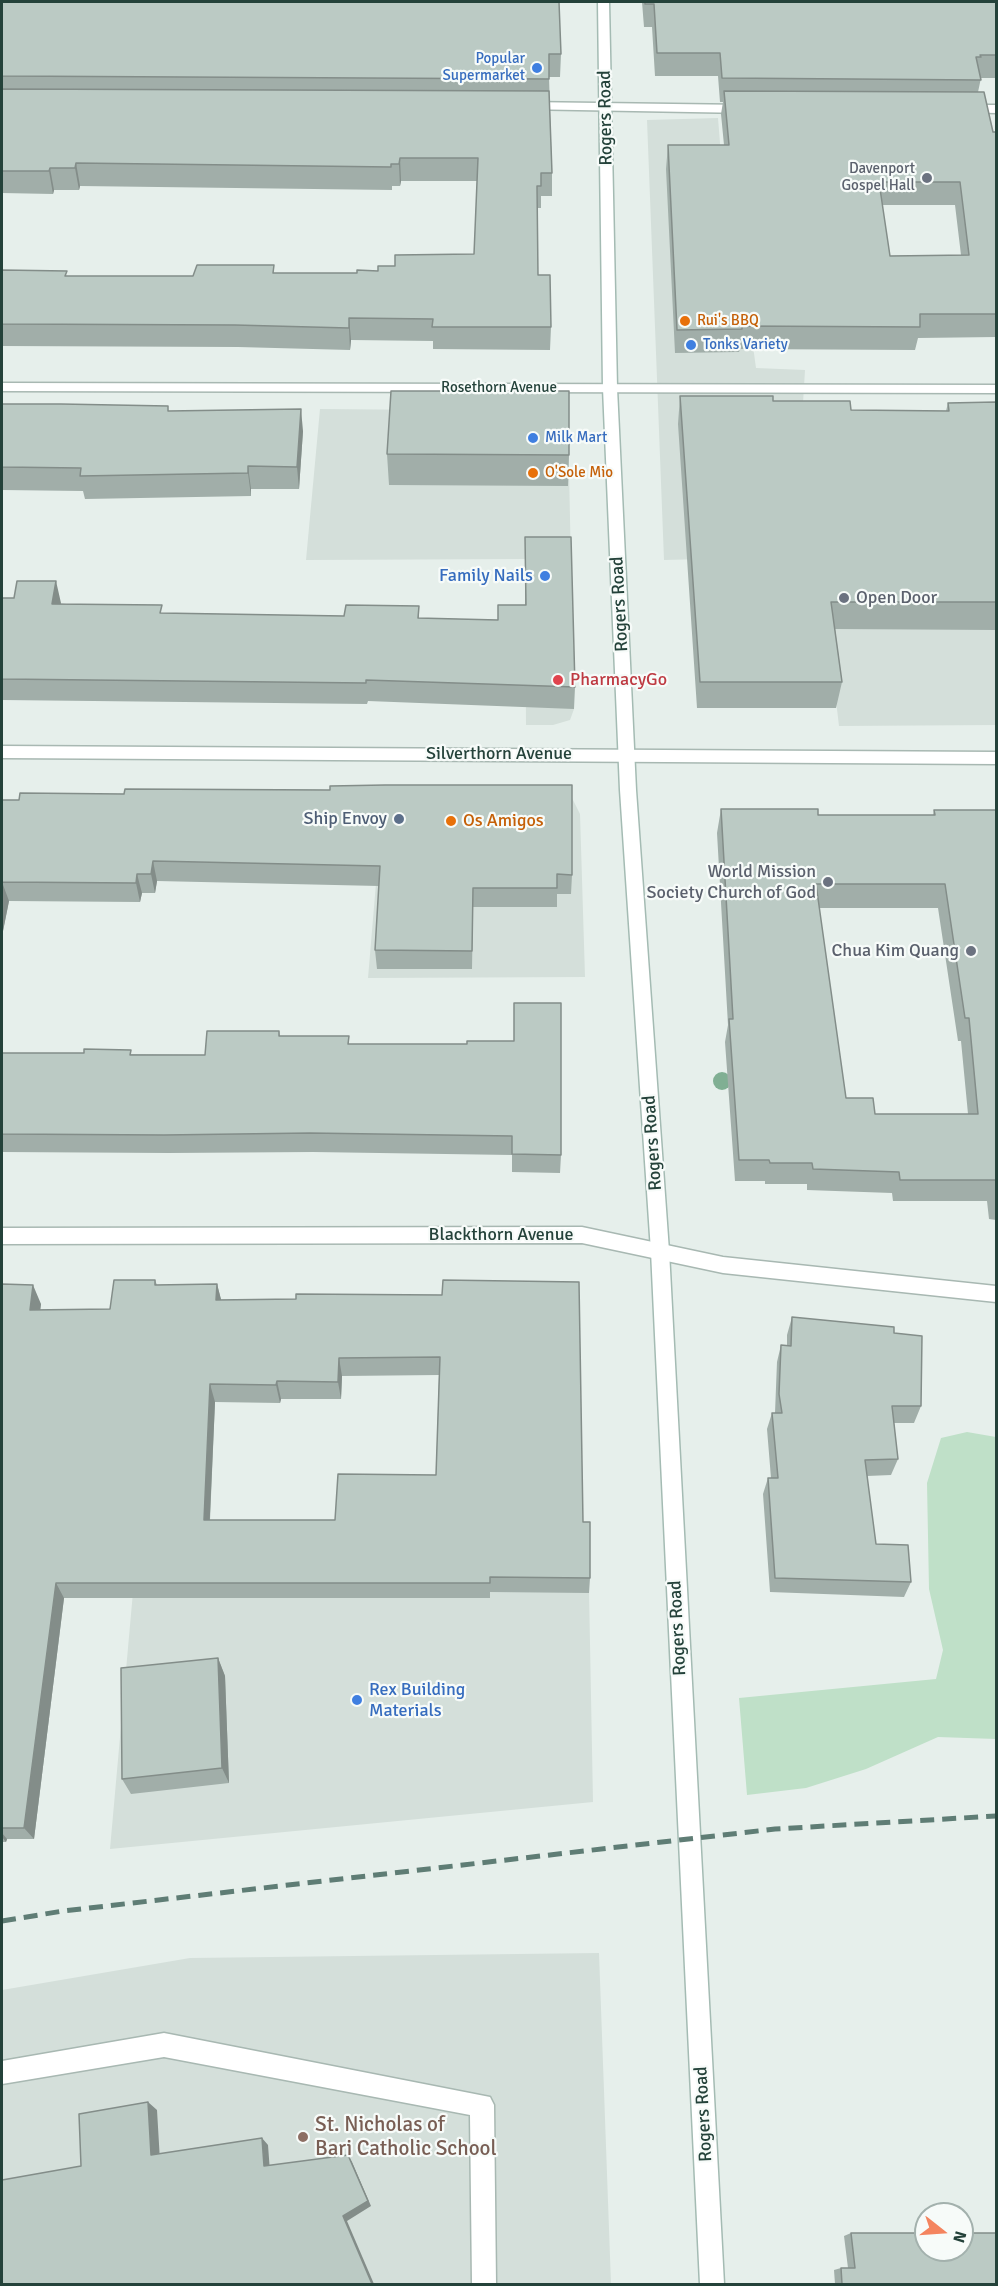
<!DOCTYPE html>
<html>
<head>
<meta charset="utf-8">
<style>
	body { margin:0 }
	#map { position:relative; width:998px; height:2286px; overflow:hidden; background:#e6efeb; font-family:Signika,sans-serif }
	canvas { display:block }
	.frame { position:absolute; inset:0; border:3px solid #24423a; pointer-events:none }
	.north { position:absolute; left:914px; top:2202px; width:60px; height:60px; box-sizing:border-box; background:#f7fbf9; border:2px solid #a3b1ad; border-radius:50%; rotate:107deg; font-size:16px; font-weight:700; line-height:24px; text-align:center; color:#24423a }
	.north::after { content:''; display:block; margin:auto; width:21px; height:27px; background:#f4845f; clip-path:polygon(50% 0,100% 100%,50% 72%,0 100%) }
</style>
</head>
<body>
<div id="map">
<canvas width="998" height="2286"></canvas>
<div class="frame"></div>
<div class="north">N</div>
</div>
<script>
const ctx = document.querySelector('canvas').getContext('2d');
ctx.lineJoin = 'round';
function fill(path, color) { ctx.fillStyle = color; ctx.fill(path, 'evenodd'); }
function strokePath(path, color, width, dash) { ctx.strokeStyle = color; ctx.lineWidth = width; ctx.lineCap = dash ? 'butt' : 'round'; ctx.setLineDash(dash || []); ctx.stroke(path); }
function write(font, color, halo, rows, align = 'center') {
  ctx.font = font + ' Signika,sans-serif'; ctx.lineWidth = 4.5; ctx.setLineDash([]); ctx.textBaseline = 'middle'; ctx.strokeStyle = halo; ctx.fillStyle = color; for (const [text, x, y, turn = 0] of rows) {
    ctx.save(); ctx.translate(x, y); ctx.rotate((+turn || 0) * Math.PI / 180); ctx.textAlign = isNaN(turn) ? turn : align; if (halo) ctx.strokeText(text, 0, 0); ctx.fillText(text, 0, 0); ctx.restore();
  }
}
const built = new Path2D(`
	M718 118 722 168 744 281 756 368 805 370 803 403 996 556V725L839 726 819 556 664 560 647 120Z
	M320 409 552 411 568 423 574 709 570 720 553 725H526L525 559 306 560Z
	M384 789 558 792 572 798 580 814 585 977 368 978Z
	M138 1536 588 1538 593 1802 110 1849Z
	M599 1953 611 2284H2V1990L190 1958Z`);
const green = new Path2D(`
	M967 1432 996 1437V1739L938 1737 866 1769 806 1788 747 1795 739 1698 936 1679 943 1650 929 1589 927 1483 941 1438Z`);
const lane = new Path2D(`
	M164 2033 490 2097 494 2105 496 2284H472L470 2115 164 2057 2 2084V2061Z`);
const street = new Path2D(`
	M525 102 747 105 753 109 747 113 521 109 519 106Z
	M963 105H996V113L959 112 957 109Z
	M2 383 996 385V393L2 391Z
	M2 746 996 752V764L2 758Z
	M582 1227 723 1257 996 1286V1302L723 1273 582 1243 2 1244V1228Z`);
const secondary = new Path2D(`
	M598 2H609L617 388 636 790 669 1251 724 2284H700L651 1251 620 790 603 388Z`);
const rail = new Path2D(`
	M2 1921 63 1911 775 1829 996 1816`);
const trees = [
	[722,1081]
];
const wall = new Path2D(`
	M2 2 561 54 560 77H549L552 173V196H541V208H537L538 275 551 327 550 350 433 349V341L351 340 350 350 238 347 2 346V270L68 276H193L275 273H357L378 271 395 266 474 254 477 181H401L400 186H392V190L80 186 79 190H54L53 194 2 193Z
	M642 2H996V78H981L978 92 993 132H996V337L918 338 915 350 740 349 739 352 675 353 666 169 668 145H724L721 114 723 102H720L718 76H655L652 27H644ZM882 205H955L961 255 890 256Z
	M680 396 773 401 851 410 946 411 948 403 996 402V630L835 629 842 682 836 708H697L678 424Z
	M2 404 169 411 303 431 299 489H251V496L85 499 83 491 2 490Z
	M387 454 569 455 568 486 389 485Z
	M525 537 575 687 574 709 368 701 367 704 2 700V598L163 613 344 616 419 606V618L498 620 525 605Z
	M2 800 572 875 571 894H557V907H473L472 969H377L375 950 379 886 157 881 155 893H142L140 902 9 901 2 936Z
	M721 809 818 815H933L934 810H996V1220L989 1219 987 1201H893L892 1193 807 1190V1184H765V1181H735L725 1042 728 1025 717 833ZM819 908H938L958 1041H961L968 1114H875L846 1098Z
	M279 1031 280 1036H349V1044L561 1155 560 1173 512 1172V1155L313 1152 169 1153 2 1152V1053L205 1055Z
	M155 1280 157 1285 217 1284 221 1300 296 1299 442 1295 583 1522 590 1578 589 1593 490 1592V1598H64L34 1839H7L6 1842H2V1284L41 1304 40 1310 110 1309ZM439 1375 436 1475 335 1520H210L215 1402 280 1403 281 1399H341L342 1376Z
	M792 1317 894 1333 921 1406 914 1423H894L898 1459 891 1475 867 1476 876 1544 911 1582 904 1597 770 1592 763 1494 768 1478H771L767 1429 772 1413H775L777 1362 781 1345 787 1346V1335Z
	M218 1658 225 1676 229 1783 131 1794 122 1779Z
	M851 2233 996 2284H835L834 2270 841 2268H848L844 2236Z`);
const shadedWall = new Path2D(`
	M400 158 401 181 400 186 399 164Z
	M76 163 80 186 79 190 75 168Z
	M50 168 54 190 53 194 49 171Z
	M349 318 351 340 350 350 349 328Z
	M301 409 303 431 299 489 297 467Z
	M248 466 251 489V496L248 473Z
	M56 581 61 603 58 625 52 604Z
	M153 861 157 881 155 893 151 874Z
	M137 874 142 893 140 902 136 883Z
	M2 882 9 901 2 936Z
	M217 1284 222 1303 216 1300Z
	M33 1285 41 1304 38 1329 30 1310Z
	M339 1358 342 1376 341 1399 338 1382Z
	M277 1381 281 1399 280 1403 276 1385Z
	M210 1384 215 1402 209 1536 204 1520Z
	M56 1583 64 1598 34 1839 24 1828Z
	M218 1658 225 1676 229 1783 222 1768Z
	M2 1833 7 1839 6 1842 2 1837Z
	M148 2102 157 2110 160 2161 151 2155Z
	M262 2138 268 2145 270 2172 264 2166Z
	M348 2155 352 2162 371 2206 347 2221 374 2284H372L343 2216Z`);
const building = new Path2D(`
	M2 2H559L561 54H549V79L2 76Z
	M645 2H996V55H980L981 57H976L981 80 722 78 720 53H657L654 4H645Z
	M2 89 549 91 552 173H541V186H537L538 275H550L551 327H432L433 319 349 318V328L235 325 2 324V270L67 271 65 276H193L197 265H274L273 273H357V270L378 271V266H395V255L474 254 478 158H400L399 164H391V167L76 163 75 168H50L49 171H2Z
	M724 91 984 92 993 132H996V314H920V327L742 326V329L677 330 668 145H729ZM879 182H960L969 255 890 256Z
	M391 391H569V455L387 454Z
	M680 396H773V401H850L851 410 949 411 948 403 996 402V602H831L842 682H700Z
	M2 404H61L168 406V411L301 409 297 467 248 466V473L80 476 81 468 2 467Z
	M525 537H571L575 687 366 680V683L2 679V598H14L17 581H56L52 604 162 605 160 613 344 616 346 605 419 606 418 618 498 620V605H526Z
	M385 785H572V875L557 874V888H473L472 951 375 950 380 866 153 861 151 874H137L136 883 2 882V886V800H19L20 793 124 794 125 789 330 790V786Z
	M721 809H818V815H935L934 810H996V1185V1180H900L899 1172 813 1169 812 1163H770L769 1160H739L729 1019H733ZM816 884H945L965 1018H969L978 1114H875L873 1098H846Z
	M514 1003H561V1155L512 1154V1136L310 1133 164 1135 2 1134V1053H84V1049L131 1050 130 1055H205L207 1031H279V1036H349L348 1044H467V1041H514Z
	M114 1280H155V1285L217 1284 216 1300 296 1299V1294L442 1295 443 1280 579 1282 583 1522H590V1578L490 1577V1583H56L24 1828H2V1284L33 1285 30 1310 110 1309ZM440 1357 436 1475 338 1474 335 1520H204L210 1384 276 1385 277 1381 338 1382 339 1358Z
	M792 1317 894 1327V1333L922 1336 921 1406H892L898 1459 865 1460 876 1544 908 1545 911 1582 775 1578 768 1478H778L772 1413H782L779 1394 781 1345 791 1346Z
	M218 1658 222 1768 122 1779 121 1668Z
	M148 2102 151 2155 262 2138 264 2166 348 2155 368 2201 343 2216 372 2284H2V2180L81 2166 79 2114Z
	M851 2233H926V2250H962V2233H996V2284H842L841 2268H855Z`);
const markers = [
	[537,68,6,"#3f7fe0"],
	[927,178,6,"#6b7280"],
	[685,321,6,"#e8710a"],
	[691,345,6,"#3f7fe0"],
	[533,438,6,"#3f7fe0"],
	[533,473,6,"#e8710a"],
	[545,576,6,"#3f7fe0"],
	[844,598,6,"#6b7280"],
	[558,680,6,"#e0444e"],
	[399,819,6,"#5c6f8a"],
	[451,821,6,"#e8710a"],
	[828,882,6,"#6b7280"],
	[971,951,6,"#6b7280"],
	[357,1700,6,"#3f7fe0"],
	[303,2137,6,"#8d6e63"]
];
const farShopnames = [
	["Popular",525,59,"right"],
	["Supermarket",525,76,"right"],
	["Tonks Variety",703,345],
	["Milk Mart",545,438]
];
const farWorshipnames = [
	["Davenport",915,169],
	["Gospel Hall",915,186]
];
const farFoodnames = [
	["Rui's BBQ",697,321],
	["O'Sole Mio",545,473]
];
const farStreetnames = [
	["Rosethorn Avenue",499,388]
];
const streetNames = [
	["Rogers Road",606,118,-91],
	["Rogers Road",620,604,-93],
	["Silverthorn Avenue",499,754],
	["Rogers Road",653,1143,-94],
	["Blackthorn Avenue",501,1235],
	["Rogers Road",678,1628,-93],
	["Rogers Road",704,2114,-93]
];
const shopNames = [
	["Family Nails",533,576],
	["Rex Building",369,1690,"left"],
	["Materials",369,1711,"left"]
];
const worshipNames = [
	["Open Door",856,598,"left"],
	["World Mission",816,872],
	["Society Church of God",816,893],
	["Chua Kim Quang",959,951]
];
const healthNames = [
	["PharmacyGo",570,680]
];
const serviceNames = [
	["Ship Envoy",387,819]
];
const foodNames = [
	["Os Amigos",463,821]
];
const nearEducationnames = [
	["St. Nicholas of",315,2125],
	["Bari Catholic School",315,2149]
];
fill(built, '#d4dfda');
fill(green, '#bfe0c8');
strokePath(lane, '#a8b8b2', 3);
strokePath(street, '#a8b8b2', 3);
strokePath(secondary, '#a4bbb3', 3);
fill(lane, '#fff');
fill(street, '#fff');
fill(secondary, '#fff');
strokePath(rail, '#5f7d75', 5, [14, 8]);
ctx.fillStyle = '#80af93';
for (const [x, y] of trees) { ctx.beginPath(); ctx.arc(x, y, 9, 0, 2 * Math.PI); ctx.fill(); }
fill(wall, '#a1aea9');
fill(shadedWall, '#838d89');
fill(building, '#bbcac4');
strokePath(building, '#838d89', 1.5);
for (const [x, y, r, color] of markers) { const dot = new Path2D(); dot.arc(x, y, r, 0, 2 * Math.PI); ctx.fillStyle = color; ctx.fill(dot); strokePath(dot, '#f7fbf9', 2); }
write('15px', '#366cbe', '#f7fbf9', farShopnames, 'left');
write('15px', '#5b616d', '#f7fbf9', farWorshipnames, 'right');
write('15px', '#c56008', '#f7fbf9', farFoodnames, 'left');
write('15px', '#24423a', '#f7fbf9', farStreetnames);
write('18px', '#24423a', '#f7fbf9', streetNames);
write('18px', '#366cbe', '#f7fbf9', shopNames, 'right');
write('18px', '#5b616d', '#f7fbf9', worshipNames, 'right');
write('18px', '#be3a42', '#f7fbf9', healthNames, 'left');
write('18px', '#4e5e75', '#f7fbf9', serviceNames, 'right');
write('18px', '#c56008', '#f7fbf9', foodNames, 'left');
write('21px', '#785e54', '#f7fbf9', nearEducationnames, 'left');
</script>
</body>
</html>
